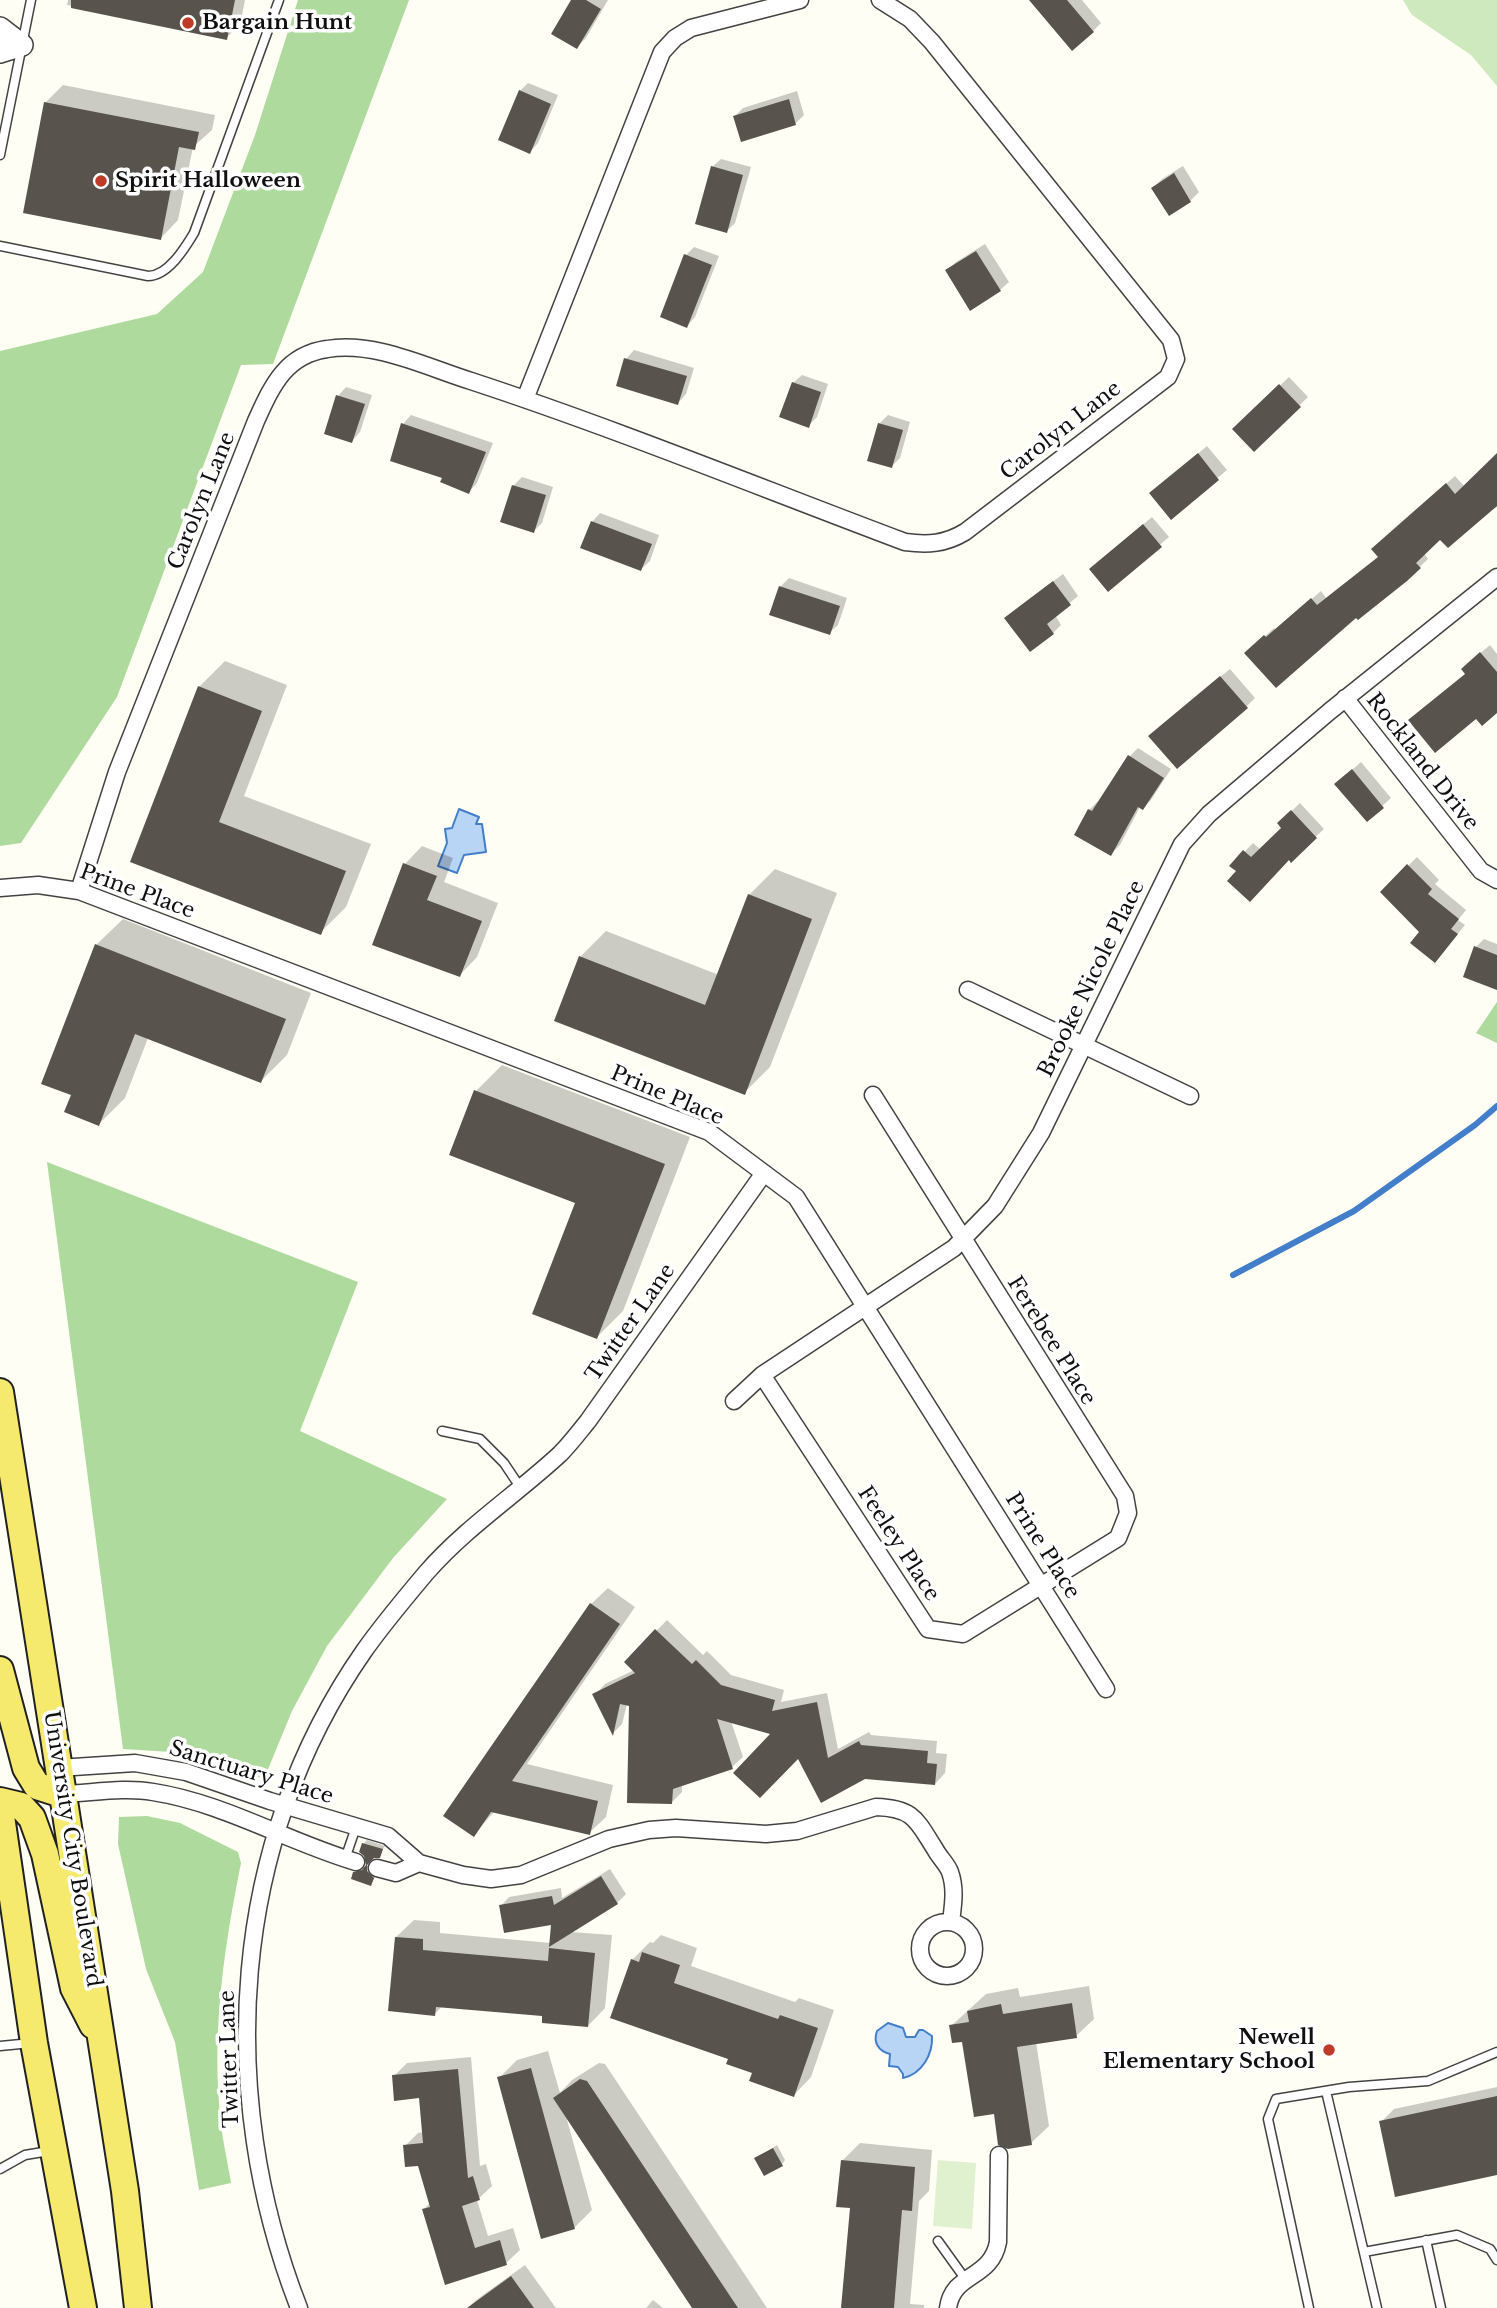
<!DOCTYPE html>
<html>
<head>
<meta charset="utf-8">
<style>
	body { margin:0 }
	canvas { display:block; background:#fffef4 }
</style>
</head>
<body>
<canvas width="1497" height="2308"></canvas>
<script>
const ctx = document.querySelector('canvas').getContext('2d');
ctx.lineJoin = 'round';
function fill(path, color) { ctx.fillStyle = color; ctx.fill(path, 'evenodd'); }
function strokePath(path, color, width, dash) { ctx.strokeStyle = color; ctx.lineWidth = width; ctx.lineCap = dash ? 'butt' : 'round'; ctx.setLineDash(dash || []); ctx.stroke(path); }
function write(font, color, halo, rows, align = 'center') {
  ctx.font = font + ' "Libre Baskerville",serif'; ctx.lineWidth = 7; ctx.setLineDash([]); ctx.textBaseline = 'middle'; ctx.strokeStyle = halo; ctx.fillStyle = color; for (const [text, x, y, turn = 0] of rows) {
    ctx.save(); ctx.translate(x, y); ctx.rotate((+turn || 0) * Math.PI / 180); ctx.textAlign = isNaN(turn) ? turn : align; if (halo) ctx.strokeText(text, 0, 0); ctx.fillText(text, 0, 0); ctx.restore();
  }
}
const green = new Path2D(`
	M1403 0H1497V86L1471 55 1412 15Z`);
const forest = new Path2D(`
	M298 0H409L273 364 241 365 117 697 21 843 0 846V351L157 314 203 272 255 135Z
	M1497 1002V1043L1476 1033Z
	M47 1162 358 1282 300 1431 447 1499 393 1558 327 1646 292 1711 264 1779 187 1753 123 1749Z
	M147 1816 180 1823 238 1852 241 1863C225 1943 213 2021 219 2103 220 2130 227 2157 231 2183L199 2190 175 2042 146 1969 118 1844 119 1817Z`);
const pitch = new Path2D(`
	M938 2160 976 2163 972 2229 933 2226Z`);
const water = new Path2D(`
	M459 809 479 817 476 824H482L486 852 464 855 457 873 438 866 447 843 445 829 452 828Z
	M888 2023 903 2028 906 2037H915L919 2030H923L932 2036C933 2054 922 2074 903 2078V2074L898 2067 889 2066 890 2054C878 2051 873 2042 877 2031Z`);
const shadow = new Path2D(`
	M68 0H245L240 25 226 38 67 5Z
	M573 0H608L586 38 577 47Z
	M1031 0H1082L1101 23 1093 31Z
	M528 83 558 95 538 143 530 152 520 91Z
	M63 85 215 115 212 130 193 147 178 220 161 238 45 103Z
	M797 91 804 115 795 124 735 116 743 108Z
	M721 159 751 167 735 223 727 231 712 167Z
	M1183 166 1199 192 1190 201 1153 188 1162 179Z
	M985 244 1009 282 1000 290 948 270 956 262Z
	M694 247 719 256 695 317 687 326 686 255Z
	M634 350 694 368 686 394 678 403 626 359Z
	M802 375 828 384 817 417 808 426 793 383Z
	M1289 377 1308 397 1254 450 1234 429Z
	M346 387 372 395 360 432 352 441 338 396Z
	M411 415 493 443 477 483 469 492 403 424Z
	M888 415 910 422 900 458 892 466 879 424Z
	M1207 446 1227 470 1171 517 1151 493Z
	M1497 455V507L1441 537 1424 553 1428 559 1406 580 1356 615 1255 645 1274 628 1276 630 1321 591 1326 598 1380 556 1382 541 1455 476 1465 487Z
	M522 477 553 487 542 523 534 531 502 521 514 485Z
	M600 513 659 535 650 561 641 569 592 522Z
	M1152 517 1169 537 1108 589 1091 569Z
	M1063 574 1078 596 1055 615 1061 625 1053 633 1015 610Z
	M789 578 847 598 838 625 829 633 780 587Z
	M1490 645 1497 654V711L1466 673 1471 661Z
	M225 661 287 685 244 796 371 844 346 907 320 933 132 861 199 687Z
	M1230 669 1255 698 1246 707 1159 727Z
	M1138 748 1171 769 1151 800 1143 808 1140 807 1120 845 1111 854 1089 810 1098 801 1100 802 1130 756Z
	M1361 762 1391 798 1367 820 1345 776Z
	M1300 803 1324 829 1291 860 1289 858 1238 871 1232 865 1253 843 1261 850 1284 828 1279 823Z
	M422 846 453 858 444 882 498 903 477 957 460 975 405 864Z
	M1417 857 1439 880 1435 884 1466 910 1458 920 1465 925 1443 952 1382 892Z
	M775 869 837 893 770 1067 744 1093 580 957 606 931 719 975 749 895Z
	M123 919 311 993 287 1055 261 1081 148 1038 125 1098 99 1124 73 1094 96 945Z
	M1484 939 1497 944V989L1476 947Z
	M502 1065 690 1137 623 1311 597 1337 578 1202 476 1091Z
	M608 1588 635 1607 527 1764 613 1785 606 1817 589 1833 495 1811 474 1834 591 1604Z
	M667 1620 703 1655 707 1651 731 1675 784 1690 781 1702 827 1693 838 1749 869 1732 871 1735 937 1741 936 1753 947 1754 945 1773 935 1784 798 1757 773 1733 731 1721 743 1757 732 1767 682 1784V1792L671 1803 631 1704H627L622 1724 613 1733 595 1695 605 1684 634 1670 626 1662Z
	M367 1840 385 1846 379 1856 370 1859V1867L377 1874 371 1884 354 1873 368 1865 363 1844Z
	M610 1869 626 1894 617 1903 571 1932 612 1935 605 2008 588 2026 544 2014 443 2005 435 2014 396 1937 414 1920 440 1922V1933L551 1943 553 1923 501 1906 509 1897 561 1888 562 1898Z
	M661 1935 697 1948 691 1966 795 2002 799 1998 834 2010 811 2077 794 2095 730 2058 632 1960 650 1942 653 1943Z
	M1089 1986 1094 2019 1076 2036 1036 2042 1049 2126 1031 2143 995 2112 964 2040 951 2026 986 1994 1018 1988 1020 1997Z
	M548 2051 560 2093 572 2080 599 2063 605 2064 767 2308H694L566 2116 592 2210 574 2228 499 2078 517 2060Z
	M471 2057 480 2166 486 2164 492 2186 477 2200 488 2236 513 2228 520 2250 506 2263 446 2282 424 2209 431 2202 419 2164 405 2146 418 2133 423 2132 421 2097 394 2076 407 2063Z
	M1497 2087V2173L1381 2122 1394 2109Z
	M860 2143 932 2150 929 2191 919 2201 910 2304 924 2305V2308H843L852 2207 842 2161Z
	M777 2145 785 2160 782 2164 757 2158Z
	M525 2265 556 2308H468L476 2300Z
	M653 2300 663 2308H646Z`);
const stream = new Path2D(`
	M1233 1275 1354 1211 1475 1125 1497 1106`);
const building = new Path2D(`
	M71 0H235L227 40 71 8Z
	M571 0H586L601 9 577 49 551 34Z
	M1029 0H1067L1094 32 1072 51Z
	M519 90 551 104 530 154 498 140Z
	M789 99 796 125 741 142 733 116Z
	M44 102 199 132 195 150 179 147 161 240 23 213Z
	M711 166 743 175 727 233 695 224Z
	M1174 173 1191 202 1169 216 1151 188Z
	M976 251 1001 291 970 311 945 270Z
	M684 254 712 265 687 328 660 317Z
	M624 358 687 376 678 405 616 386Z
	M792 382 821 392 809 428 779 417Z
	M1279 384 1301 407 1254 452 1232 429Z
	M336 395 365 404 352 443 324 434Z
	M401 423 486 452 469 494 440 482 442 478 390 461Z
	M878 423 903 430 892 468 867 461Z
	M1198 453 1219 480 1171 520 1149 493Z
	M1497 453V506L1448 548 1440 540 1416 563 1421 568 1407 581 1358 620 1356 618 1276 688 1244 653 1264 635 1266 637 1311 598 1317 605 1378 557 1371 549 1446 483 1455 494Z
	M512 485 546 495 534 533 500 522Z
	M591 521 652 544 641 571 580 548Z
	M1143 524 1162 547 1108 592 1089 569Z
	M1053 581 1071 605 1047 624 1054 634 1030 652 1004 618Z
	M779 586 840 606 830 635 769 615Z
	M1480 652 1497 672V713L1482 726 1476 719 1435 753 1408 720 1465 674 1461 669Z
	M1220 676 1248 708 1177 769 1148 736Z
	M198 686 262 711 219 822 346 871 321 935 130 862Z
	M1128 755 1164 778 1143 810 1138 807 1111 856 1074 835 1088 809 1092 811Z
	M1352 769 1384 808 1367 822 1334 784Z
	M1291 810 1317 838 1291 863 1289 860 1250 902 1227 881 1236 871 1229 866 1243 850 1251 857 1281 828 1277 823Z
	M403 863 437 876 427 900 482 921 460 977 372 945Z
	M1407 864 1432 889 1428 894 1459 919 1451 929 1458 934 1435 963 1410 943 1419 932 1380 892Z
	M748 894 812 919 745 1095 554 1021 579 956 705 1005Z
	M95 944 286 1019 261 1083 135 1034 99 1126 64 1112 71 1095 41 1084Z
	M1474 946 1497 955V990L1463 977Z
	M474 1090 665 1164 597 1339 532 1314 575 1203 449 1155Z
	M590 1603 620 1624 512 1781 598 1801 590 1835 491 1812 474 1837 443 1816Z
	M655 1629 692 1664 696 1660 721 1685 775 1700 772 1711 817 1702 828 1758 859 1741 861 1745 928 1751 927 1763 937 1764 935 1785 865 1779 821 1803 798 1759 760 1798 733 1773 770 1734 717 1719 733 1769 673 1789 672 1804 627 1803 629 1706 620 1704 613 1736 592 1694 635 1673 624 1662Z
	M362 1843 383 1849 380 1858H374L367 1865V1871L374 1878 371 1886 351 1879 353 1872 362 1870 366 1865 364 1856 359 1852Z
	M601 1876 618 1904 549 1947 551 1925 504 1933 499 1905 552 1896 554 1905Z
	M395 1937 423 1939V1950L548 1961 549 1948 595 1953 588 2027 542 2023V2016L436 2007 435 2016 388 2011Z
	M642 1952 680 1965 674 1983 778 2019 780 2015 818 2028 794 2097 749 2081 752 2073 726 2064 728 2059 610 2018 631 1959 639 1962Z
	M1072 2003 1077 2038 1017 2047 1032 2145 1008 2149 998 2145 994 2114 974 2117 962 2042 952 2043 949 2025 969 2022 967 2011 1001 2004 1003 2014Z
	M531 2068 575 2229 541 2239 497 2077Z
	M458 2069 468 2178 473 2176 480 2200 462 2206 475 2248 500 2240 507 2265 445 2285 422 2209 430 2207 418 2166 405 2167 403 2145 423 2143 419 2098 394 2101 392 2075Z
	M580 2079 587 2081 738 2308H692L553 2098Z
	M1497 2096V2175L1395 2197 1379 2121Z
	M773 2148 783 2166 764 2176 754 2158Z
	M841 2160 915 2167 912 2211 902 2210 894 2308H841L850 2208 836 2207Z
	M511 2276 534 2308H467Z`);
const service = new Path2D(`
	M0 155 31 0
	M0 246 148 276C168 276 185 248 194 233L279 0
	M442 1431 480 1439 504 1463 520 1487
	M345 1859 356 1827
	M0 2046 31 2043
	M1326 2091 1377 2308
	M0 2169 25 2155 49 2151
	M1426 2240 1441 2308
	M938 2241 966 2280
	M1364 2252 1457 2235 1490 2249 1497 2260
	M1309 2308 1268 2119 1276 2099 1349 2087 1428 2081 1497 2052`);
const minor = new Path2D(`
	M525 399 662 52 675 38 691 28 800 0
	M1345 698 1481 871 1497 880
	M0 888 38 885 79 891 709 1132 796 1197 1106 1689
	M79 891 117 772 256 421C272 386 285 355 327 349 375 341 426 367 471 381 617 429 761 488 905 542 928 545 945 544 965 532L1168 377 1176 359 1171 340 932 42 910 19 880 0
	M968 990 1190 1096
	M762 1375 928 1629 963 1634 1118 1538 1128 1513 1125 1496 873 1095
	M734 1401 762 1375 954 1248 995 1206 1041 1133 1182 844 1209 814 1330 711 1497 577
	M58 1768 135 1763 186 1772 270 1801 388 1836 419 1863 463 1875 491 1879 521 1875 609 1839 649 1830 676 1828 766 1834 797 1831 876 1807C914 1808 917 1821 935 1849 939 1857 947 1864 950 1872 956 1889 953 1905 951 1922
	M62 1794C92 1793 124 1787 153 1792 224 1803 288 1842 356 1862
	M377 1868 396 1873 419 1863
	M920 1949a27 27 0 1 1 54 0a27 27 0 1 1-54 0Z
	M299 2308C215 2093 230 1843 364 1651 383 1624 405 1598 426 1573 466 1527 517 1494 560 1454 570 1444 579 1432 588 1421L764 1173
	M948 2308C953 2272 991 2280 998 2242L999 2155`);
const tertiary = new Path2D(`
	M0 28 22 45 0 52`);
const primary = new Path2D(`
	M0 1392 125 2191 138 2308
	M0 1670 26 1768 37 1786 62 1794
	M0 1801 21 1806 32 1818 45 1854 74 1988 93 2025
	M0 1809 34 2043 83 2308`);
const markers = [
	[188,23,7,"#be3b2a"],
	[101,181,7,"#be3b2a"],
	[1329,2050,7,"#be3b2a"]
];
const poiNames = [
	["Bargain Hunt",202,23],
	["Spirit Halloween",115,181],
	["Newell",1315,2038,"right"],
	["Elementary School",1315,2062,"right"]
];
const streetNames = [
	["Carolyn Lane",1061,431,-38],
	["Carolyn Lane",202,501,-68],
	["Rockland Drive",1422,762,52],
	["Prine Place",137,892,20],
	["Brooke Nicole Place",1092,979,-64],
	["Prine Place",667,1096,23],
	["Twitter Lane",631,1323,-55],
	["Ferebee Place",1051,1341,58],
	["Feeley Place",898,1544,57],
	["Prine Place",1042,1546,58],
	["Sanctuary Place",251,1773,17],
	["University City Boulevard",72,1849,81],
	["Twitter Lane",230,2059,-92]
];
fill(green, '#cde9bd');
fill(forest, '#aeda9d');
fill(pitch, '#e0f1cf');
fill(water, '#b9d5f5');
strokePath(water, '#427eca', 2);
fill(shadow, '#0003');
strokePath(stream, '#427eca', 6);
fill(building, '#59534d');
strokePath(service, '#434343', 11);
strokePath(minor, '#434343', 19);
strokePath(tertiary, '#434343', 24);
strokePath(primary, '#212121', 30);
strokePath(service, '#fff', 8);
strokePath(minor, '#fff', 16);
strokePath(tertiary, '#fff', 21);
strokePath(primary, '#f5e96e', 26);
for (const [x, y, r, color] of markers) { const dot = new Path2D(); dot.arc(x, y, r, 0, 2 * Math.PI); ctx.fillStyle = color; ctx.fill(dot); strokePath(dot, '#fff', 2.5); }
write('bold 21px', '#101010', '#fff', poiNames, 'left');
write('21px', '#101010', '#fff', streetNames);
</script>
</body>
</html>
